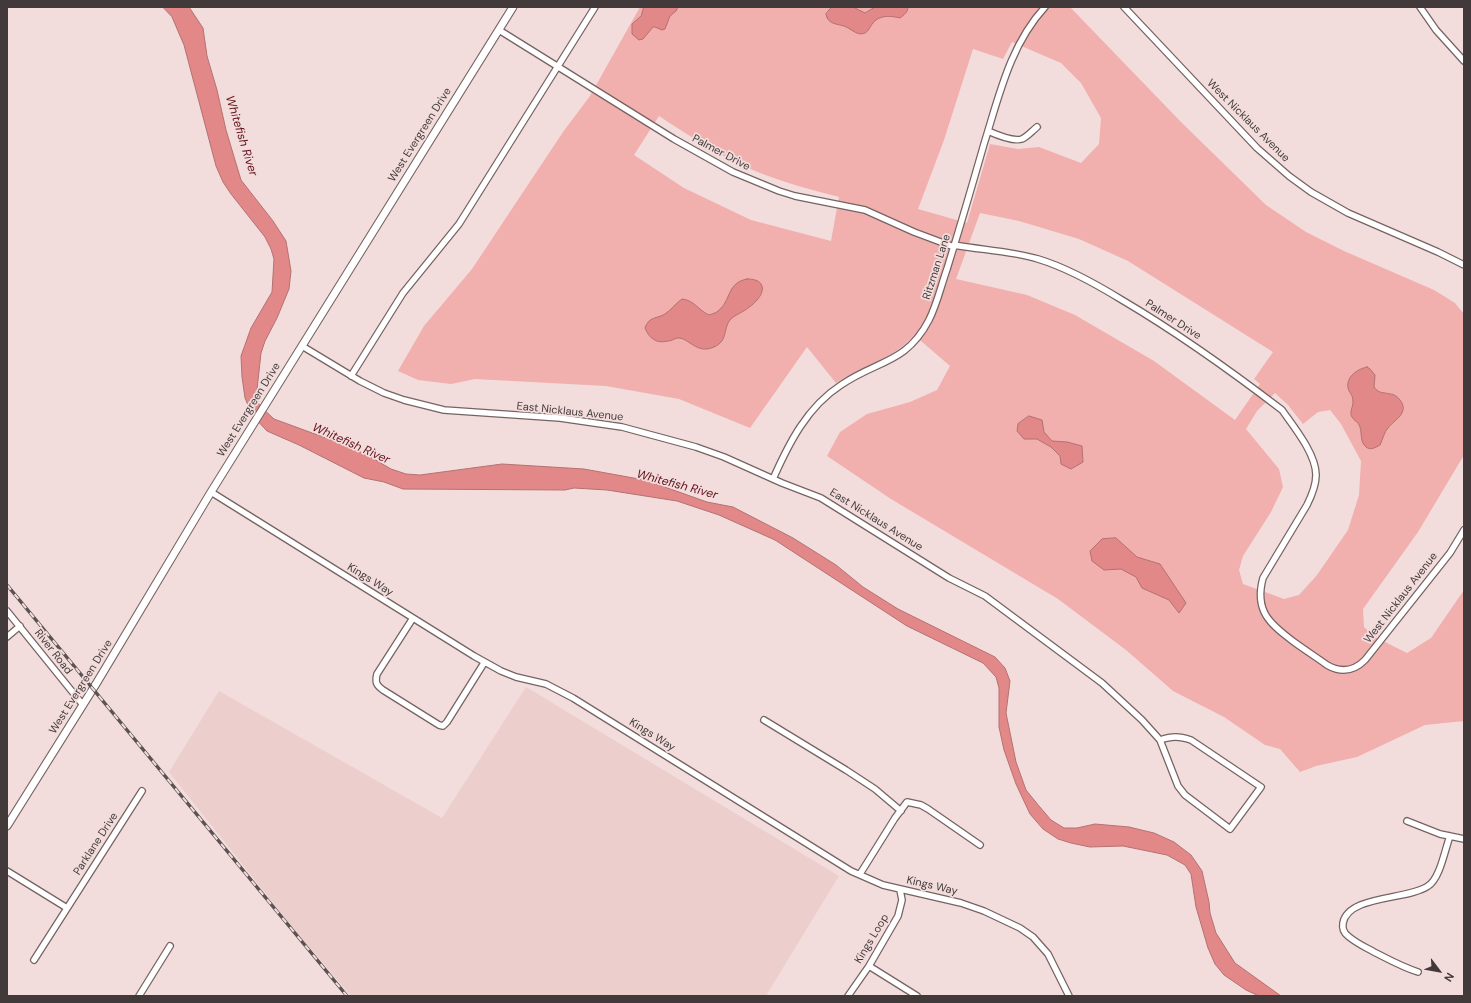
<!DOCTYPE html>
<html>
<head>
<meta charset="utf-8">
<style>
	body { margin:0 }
	#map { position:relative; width:1471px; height:1003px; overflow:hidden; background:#f2dddc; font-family:"DM Sans",sans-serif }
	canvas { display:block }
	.frame { position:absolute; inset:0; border:8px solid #423a3a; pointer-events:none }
	.north { position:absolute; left:1419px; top:951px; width:40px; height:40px; -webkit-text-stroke:3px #f2dddc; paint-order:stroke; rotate:122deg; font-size:11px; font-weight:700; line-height:16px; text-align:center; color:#423a3a }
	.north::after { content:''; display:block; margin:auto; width:14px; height:18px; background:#423a3a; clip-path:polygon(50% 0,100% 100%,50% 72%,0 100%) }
</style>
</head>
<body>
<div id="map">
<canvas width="1471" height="1003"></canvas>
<div class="frame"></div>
<div class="north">N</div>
</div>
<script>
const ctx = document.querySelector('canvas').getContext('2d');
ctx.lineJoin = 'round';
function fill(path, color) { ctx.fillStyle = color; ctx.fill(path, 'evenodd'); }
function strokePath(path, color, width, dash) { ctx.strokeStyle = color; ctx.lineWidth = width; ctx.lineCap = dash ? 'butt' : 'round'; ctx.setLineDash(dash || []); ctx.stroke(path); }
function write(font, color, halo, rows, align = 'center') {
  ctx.font = font + ' "DM Sans",sans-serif'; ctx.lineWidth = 3.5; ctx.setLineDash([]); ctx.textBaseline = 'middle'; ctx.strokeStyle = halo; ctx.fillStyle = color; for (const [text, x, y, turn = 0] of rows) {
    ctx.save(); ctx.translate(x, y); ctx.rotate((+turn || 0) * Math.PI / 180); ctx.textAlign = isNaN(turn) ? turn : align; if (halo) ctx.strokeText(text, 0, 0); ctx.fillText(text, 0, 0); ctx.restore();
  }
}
const built = new Path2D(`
	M526 687 839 876 767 994 769 996H351L289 923 169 772 219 691 442 818Z`);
const green = new Path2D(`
	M640 7H1070L1181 122 1266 205 1306 232 1344 251 1434 290 1455 303 1464 314V455L1418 532 1363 609 1364 627 1375 637 1407 653 1431 638 1464 590V721L1425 725 1357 757 1316 766 1300 772 1280 749 1265 745 1224 717 1173 691 1126 650 1058 599 891 499 827 456 840 432 867 414 910 402 937 390 950 366 914 335C894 359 861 366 836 383L807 347 750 428 679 399 606 386 475 379 451 384 418 380 398 371 424 326 472 269 563 132 590 96ZM1012 42 1061 63 1081 83 1101 118 1099 144 1081 163 1039 147 1018 149 990 144 967 223 918 209 944 140 973 49 1003 59ZM659 116C691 137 724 159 760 173 786 183 812 190 839 197L831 241 751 220 684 188 634 155ZM980 213 1019 221 1079 239 1128 261 1273 352 1254 379 1260 384 1235 420 1154 361 1075 315 1027 295 956 279ZM1275 393 1288 405 1303 424 1318 412 1330 410 1341 424 1361 461 1359 495 1348 530 1317 575 1299 595 1284 599 1243 584 1239 570 1243 556 1271 512 1283 487 1279 469 1246 429 1257 411Z`);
const water = new Path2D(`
	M163 7H189L203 28 207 56 217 90 226 130 241 180 273 221 286 241 291 271 289 289 277 318 265 341 261 353 256 399 260 406 274 419 345 445 369 456 391 469 406 474 420 475 502 464 584 469 639 479 662 486 707 502 733 507 793 538 836 565 863 587 898 609 995 657 1005 668 1010 681 1006 713 1016 762 1026 790 1039 806 1051 820 1064 828H1077L1095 824 1129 827 1154 833 1174 842 1191 855 1202 871 1209 902 1210 913 1216 933 1235 963 1281 996H1259L1246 990 1224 975 1215 964 1208 948 1196 907 1191 874 1185 865 1167 855 1123 846 1090 847 1071 843 1058 839 1043 829 1030 814 1016 784 1004 750 999 727V688L996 677 983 663 907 626 775 540 719 515 677 501 607 490 574 488 565 490 403 489 384 482 364 478 299 445 267 431 252 415 245 398 242 377 241 356 251 328 272 292 274 259 271 249 265 237 231 194 223 182 216 166 184 45 172 17Z
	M644 7H678L676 11 670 16 665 29 662 30 655 27H653L643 39 639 40 632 34V24L641 16Z
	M832 7H853L865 13 875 7H908C908 12 904 15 900 18 892 16 883 15 876 20 869 25 870 34 860 34 854 33 850 28 844 26 837 24 827 24 826 14Z
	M747 279C753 279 760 280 762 286 765 297 748 309 740 313 737 315 732 317 730 320 723 329 728 341 714 347 696 355 689 337 677 338 674 339 671 341 668 341 656 344 649 338 645 328 649 316 657 319 665 314 671 310 676 303 682 299 694 300 698 310 709 315 712 314 716 313 718 311 732 300 726 283 747 279Z
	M1367 367 1370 369 1375 375 1374 387C1379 394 1383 392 1390 394 1394 394 1398 397 1400 400 1410 413 1394 420 1388 428 1384 432 1383 439 1380 445 1376 447 1371 451 1366 447 1360 442 1362 434 1360 427 1359 422 1354 421 1352 417 1349 413 1353 407 1353 402 1353 394 1349 393 1348 388 1346 376 1358 369 1367 367Z
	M1029 416 1042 420 1044 432 1052 441 1067 442 1082 446 1083 462 1071 469 1061 464 1060 456 1051 447 1037 439H1024L1017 431 1018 424Z
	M1116 538 1137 557 1160 564 1186 603 1179 613 1169 600 1142 588 1136 577 1121 569 1104 570 1092 561 1090 551 1102 539Z`);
const minor = new Path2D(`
	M1124 7 1257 148 1289 176 1311 192 1348 213 1438 252 1464 265
	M1420 7 1436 30 1464 61
	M499 30 674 139 733 172 779 191 795 196 865 210 914 232 954 247
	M988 131C997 135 1013 142 1022 139 1028 136 1032 131 1037 127
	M954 245C982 250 1011 251 1038 259 1068 268 1096 284 1122 300 1178 333 1231 371 1282 410 1294 427 1316 454 1316 475 1316 486 1312 495 1307 505L1263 578C1254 611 1270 624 1294 642 1305 650 1316 657 1327 665 1341 673 1354 671 1365 660L1450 553 1464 530
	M302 346 360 381 384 393 404 400 444 410 560 418 622 427 696 447 724 457 782 483 821 498 949 578 985 596 1102 683 1142 720 1160 740 1178 786 1185 795 1230 829 1261 787 1191 740C1179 736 1172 736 1160 740
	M351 376 403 293 459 224 595 7
	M773 479C789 443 807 407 841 385 877 360 906 364 929 320 937 304 941 286 947 269 960 227 972 186 984 144 999 96 1010 45 1045 7
	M211 492 474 656 501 671 516 677 546 684 573 698 851 871 883 885 961 903 984 911 1020 928 1033 937 1048 954 1069 996
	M7 611 83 705
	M413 618 377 674C375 682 376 685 383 690L439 725 443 726 447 722 484 663
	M7 637 20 626
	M764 720 846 770 875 789 901 811
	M1407 821 1440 834 1464 839
	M7 871 67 908
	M860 874 895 818 907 802 921 805 928 809 980 845
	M34 960 142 791
	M869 966 917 996
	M1418 972C1402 967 1388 959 1374 952 1365 947 1356 943 1348 936 1344 933 1342 929 1343 923 1348 895 1408 900 1428 886 1440 879 1445 849 1450 836
	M139 996 170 946
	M848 996 869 966 898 916 902 900 900 890`);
const tertiary = new Path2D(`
	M7 826 96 684 211 492 513 7`);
const rail = new Path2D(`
	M7 585 347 996`);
const streetNames = [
	["West Nicklaus Avenue",1248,121,45],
	["West Evergreen Drive",420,135,-58],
	["Palmer Drive",721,153,28],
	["Ritzman Lane",937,267,-72],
	["Palmer Drive",1173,320,33],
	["West Evergreen Drive",249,410,-58],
	["East Nicklaus Avenue",570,412,6],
	["East Nicklaus Avenue",876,520,32],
	["Kings Way",370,580,32],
	["West Nicklaus Avenue",1401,598,-52],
	["River Road",53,652,52],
	["West Evergreen Drive",81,687,-58],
	["Kings Way",652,735,32],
	["Parklane Drive",96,844,-57],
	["Kings Way",932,886,13],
	["Kings Loop",872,939,-59]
];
const waterNames = [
	["Whitefish River",241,136,73],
	["Whitefish River",351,444,24],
	["Whitefish River",677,485,15]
];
fill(built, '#eccecd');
fill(green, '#f1afae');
fill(water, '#e38889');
strokePath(water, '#b37171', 1);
strokePath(minor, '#756362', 8);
strokePath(tertiary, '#756362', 9);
strokePath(minor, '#fff', 5.5);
strokePath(tertiary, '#fff', 7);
strokePath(rail, '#5c5252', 3.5);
strokePath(rail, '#f2dddc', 2, [6]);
write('11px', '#423a3a', '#f2dddc', streetNames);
write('italic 12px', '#63111b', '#f2dddc', waterNames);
</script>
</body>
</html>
